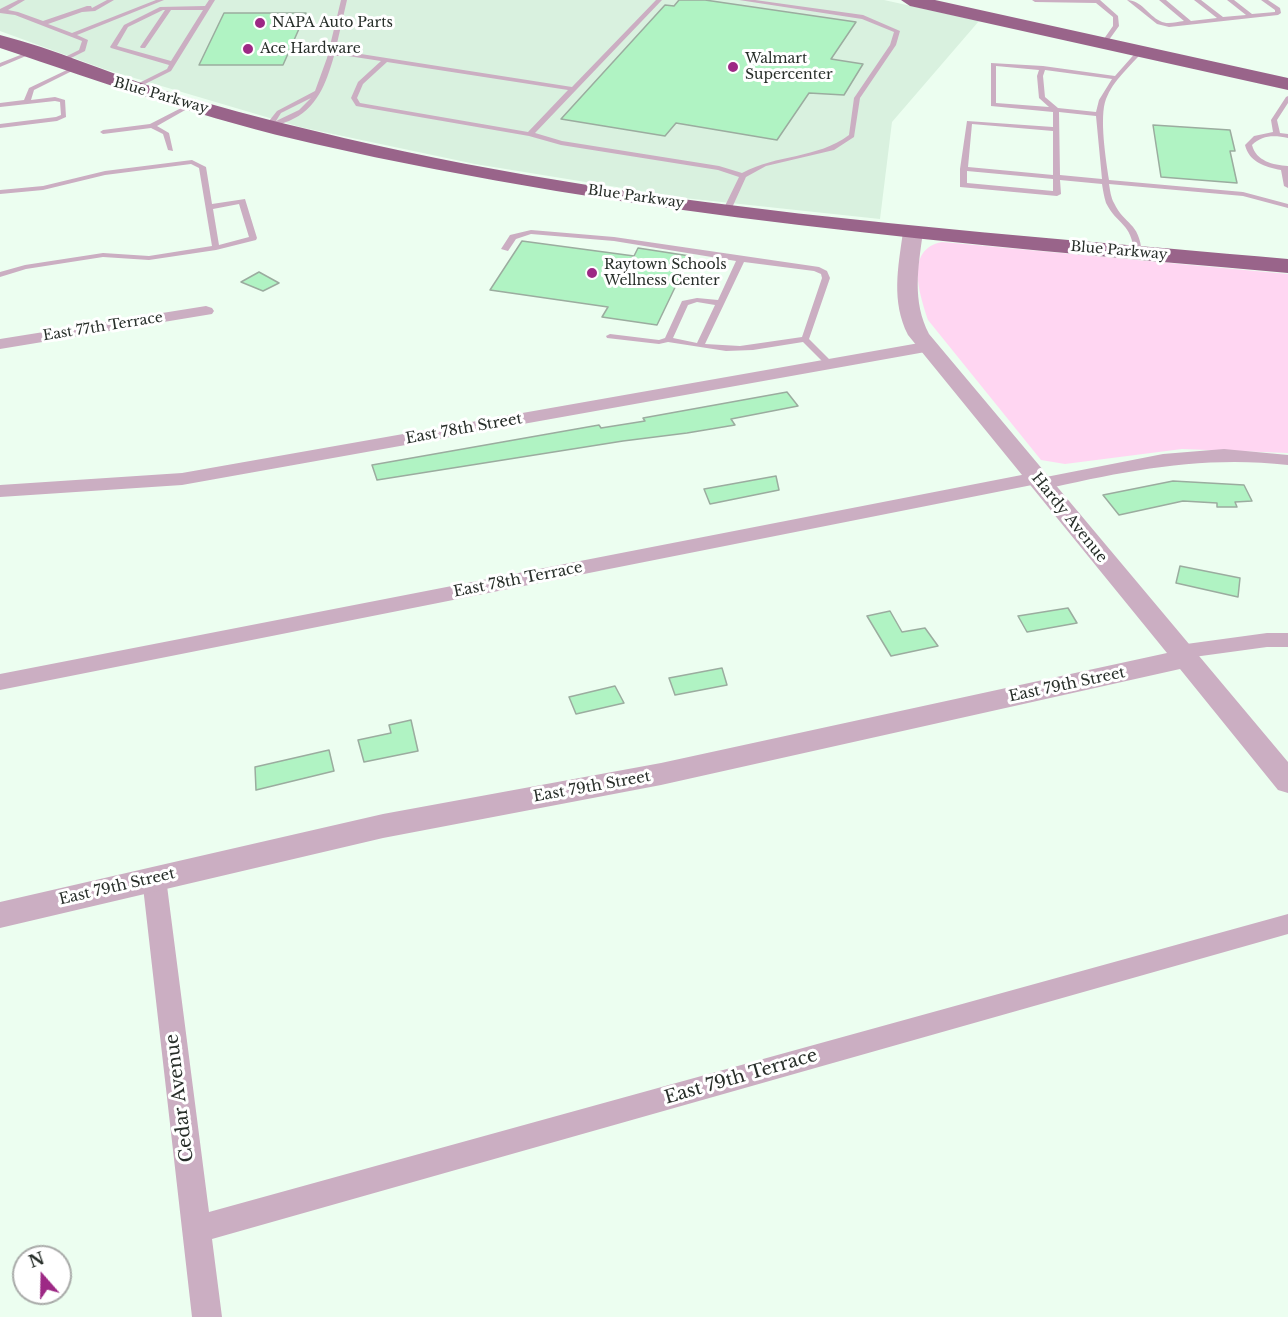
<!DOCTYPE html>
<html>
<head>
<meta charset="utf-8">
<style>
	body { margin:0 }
	#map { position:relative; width:1288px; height:1317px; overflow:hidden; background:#ecfef0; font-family:"Libre Baskerville",serif }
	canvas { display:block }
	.north { position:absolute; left:12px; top:1245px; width:60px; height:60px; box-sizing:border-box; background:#fff; border:2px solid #a9aba9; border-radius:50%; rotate:340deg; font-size:16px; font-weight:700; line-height:24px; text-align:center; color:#272e29 }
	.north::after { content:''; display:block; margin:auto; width:21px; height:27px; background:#9d2985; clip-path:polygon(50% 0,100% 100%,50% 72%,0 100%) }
</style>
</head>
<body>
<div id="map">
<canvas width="1288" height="1317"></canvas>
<div class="north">N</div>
</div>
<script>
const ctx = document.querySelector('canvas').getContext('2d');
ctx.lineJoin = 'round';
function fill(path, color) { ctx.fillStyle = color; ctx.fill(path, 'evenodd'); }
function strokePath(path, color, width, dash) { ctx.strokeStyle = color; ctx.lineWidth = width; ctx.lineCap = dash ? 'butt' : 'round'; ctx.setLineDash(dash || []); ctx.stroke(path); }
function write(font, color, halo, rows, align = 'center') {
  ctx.font = font + ' "Libre Baskerville",serif'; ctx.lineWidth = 6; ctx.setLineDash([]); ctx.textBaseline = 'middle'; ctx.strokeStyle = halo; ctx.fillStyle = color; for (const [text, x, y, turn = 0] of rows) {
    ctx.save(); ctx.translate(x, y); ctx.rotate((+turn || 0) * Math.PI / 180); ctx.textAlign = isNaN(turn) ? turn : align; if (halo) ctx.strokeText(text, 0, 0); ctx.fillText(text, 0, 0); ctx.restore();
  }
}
const built = new Path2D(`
	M0 0H884L979 21 892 122 880 219 684 198 475 164 300 127 104 69 0 31Z`);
const green = new Path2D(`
	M942 242 1288 274V453L1182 449 1065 464 1041 460 928 320C920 295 904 249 942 242Z`);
const building = new Path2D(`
	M679 0H705L856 22 831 59 863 64 844 95 809 93 777 140 676 123 665 136 561 119 665 5 674 6Z
	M224 13H306L283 65H199Z
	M1153 125 1230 130 1235 151H1230L1237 183 1161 177Z
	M522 241 634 256 638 248 690 256 657 325 602 317 608 307 490 290Z
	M259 272 279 283 263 291 241 282Z
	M787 392 798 406 731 419 735 425 687 433 623 441 377 480 372 465 599 425 601 428 645 421 643 418Z
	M776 476 779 490 710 504 704 489Z
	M1173 481 1244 485 1252 501 1235 502 1237 507H1217V503L1183 501 1119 515 1103 495Z
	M1180 566 1240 578 1238 597 1176 583Z
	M1068 608 1077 623 1027 632 1018 616Z
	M890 611 902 632 925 628 938 646 891 656 867 616Z
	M722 668 727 685 675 695 669 678Z
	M615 686 624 703 576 714 569 697Z
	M411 720 418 751 364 762 358 740 391 733 389 725Z
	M329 750 334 771 256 790 255 767Z`);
const service = new Path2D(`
	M18 0H25L8 10 18 12 43 21 87 6H91L92 8 107 0H114L95 11 82 12 48 24 72 33 156 0H164L77 35 88 40 85 51 57 65 54 63 55 62 79 50 82 41 15 15 0 13V9Z
	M209 0H215L171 71 135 89H131V87L167 69 169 65 111 48 110 47 124 25 160 7 205 6ZM163 10H165L140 47 141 48H145L171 10H203L171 61 117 46 128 27Z
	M341 0H347L335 52H348L572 87 656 0H662L535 133 562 141 719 166 742 173C777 154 817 159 849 135L854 98 890 45 894 32 862 19 739 0H755L863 15 900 31 896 45 860 98 854 137 834 150 766 166 746 177 731 210 727 212 723 210 739 177 718 170 561 145 529 136 356 106 351 98 358 82 381 61 348 56H334C326 84 317 109 289 121 281 124 273 127 266 127L265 126 277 111 315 91 327 58ZM387 62 568 90 528 132 360 103 357 98 363 84ZM311 98 299 110 276 121 281 113Z
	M1032 0H1100L1118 16 1119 26 1106 44H1102L1101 43 1113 26V17L1096 3 1035 2Z
	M1127 0C1141 0 1148 15 1160 21 1167 25 1176 22 1184 21L1159 0H1166L1191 21 1217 18 1194 0H1201L1223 17 1246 15 1227 0H1234L1252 14 1275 12V10L1261 0H1268L1280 8 1281 13 1278 15 1169 27 1157 24Z
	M1138 50 1143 51C1130 67 1113 80 1106 99 1099 117 1106 160 1109 180L1243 192 1288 204V208L1243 196 1109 184C1110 190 1111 198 1114 203 1125 226 1139 221 1142 253L1138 255 1134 253C1132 223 1117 225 1106 203 1104 197 1103 190 1102 184L1060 180 1061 194 1057 196 960 187V169L967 121 1053 127V112L991 106V63L1043 66 1115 76ZM996 66 1039 70 1037 76 1039 98 1049 107 996 103ZM1045 70 1112 79 1099 100 1096 112 1058 108 1045 97 1043 76ZM1059 112 1096 116 1102 179 1060 175ZM972 124 1053 131V175L968 167ZM967 171 1053 179V191L967 183Z
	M28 52 33 53 0 67V63Z
	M71 68 76 69 34 90 31 100 55 97 65 100 66 117 57 121 0 128V124L56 117 61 115 60 102 55 101 0 107V103L24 100 29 88Z
	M1288 96V103L1277 120 1280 133 1288 134V138C1274 135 1262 135 1252 145 1256 161 1273 165 1288 166V188L1284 186 1281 170C1265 167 1249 162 1245 145L1254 136 1273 132 1271 120 1286 97Z
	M189 104 194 105 157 126 169 133 173 151 168 150 163 134 151 128 103 134 100 132 103 130 150 124Z
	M192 160 206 167 212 204 245 199 257 238 256 240 216 250 149 260 103 257 26 269 0 277V272L25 265 103 253 149 256 212 246 199 168 191 164 105 175 43 190 0 194V190L43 186 105 171ZM239 204 249 237 219 245 213 209Z
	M531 230 614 237 819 267 827 271 830 278 809 339 834 364 830 367 827 366 803 342 753 350 726 351 668 342 659 344 607 338 606 336 610 334 659 340 665 338 682 301 697 298 718 300 736 261 614 241 531 234 516 239 508 251 501 249 510 235ZM744 262 814 271 821 274 822 278 802 337 740 346 705 344ZM697 302 715 305 697 343 673 338 688 305Z`);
const minor = new Path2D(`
	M206 306 212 308 214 311 212 314 0 349V339Z
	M925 342 933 347 931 351 182 485 0 497V485L182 473Z
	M1224 449 1288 455V465C1203 455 1124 471 1041 490L1032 485 0 690V674L1037 472 1046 477 1163 454Z
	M1267 633H1288V647H1267L1179 659 1172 657 1169 652 1172 647 1179 645Z
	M154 868 163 871 166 878 209 1212 1288 914V934L212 1239 222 1317H192L142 878 145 871Z`);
const tertiary = new Path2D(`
	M913 226 923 232C918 268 912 301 929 334L1288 762V793L1278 790 1180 669 661 785 383 838 0 928V902L383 814 661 763 1167 653 908 335C891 301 898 268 903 232Z`);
const trunk = new Path2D(`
	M901 0H935L1288 78V90L910 6Z
	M0 35C55 49 108 73 162 90 212 105 264 119 315 131 633 209 963 230 1288 259V273C962 244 635 217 315 144 208 120 104 83 0 48Z`);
const markers = [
	[260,23,6,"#9d2985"],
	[248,49,6,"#9d2985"],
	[733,67,6,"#9d2985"],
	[592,273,6,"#9d2985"]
];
const farPoinames = [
	["NAPA Auto Parts",272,23],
	["Ace Hardware",260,49],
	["Walmart",745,59],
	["Supercenter",745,75],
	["Raytown Schools",604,265],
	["Wellness Center",604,281]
];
const farStreetnames = [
	["Blue Parkway",161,96,16],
	["Blue Parkway",636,197,8],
	["Blue Parkway",1119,251,5],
	["East 77th Terrace",103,327,-9]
];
const streetNames = [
	["East 78th Street",464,429,-10],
	["Hardy Avenue",1069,518,51],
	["East 78th Terrace",518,580,-11],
	["East 79th Street",1067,685,-12],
	["East 79th Street",592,787,-10],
	["East 79th Street",117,887,-13]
];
const nearStreetnames = [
	["East 79th Terrace",741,1077,-16],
	["Cedar Avenue",180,1098,-97]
];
fill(built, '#d9f1df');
fill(green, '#ffd6f2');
fill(building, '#b0f3c3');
strokePath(building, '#9bac9f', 1.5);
fill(service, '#cbaec2');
fill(minor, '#cbaec2');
fill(tertiary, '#cbaec2');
fill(trunk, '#99648a');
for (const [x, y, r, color] of markers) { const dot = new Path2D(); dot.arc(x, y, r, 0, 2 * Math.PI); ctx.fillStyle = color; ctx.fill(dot); strokePath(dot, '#fff', 2); }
write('14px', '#272e29', '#fff', farPoinames, 'left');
write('14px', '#272e29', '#fff', farStreetnames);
write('15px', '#272e29', '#fff', streetNames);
write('18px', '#272e29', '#fff', nearStreetnames);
</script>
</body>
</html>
